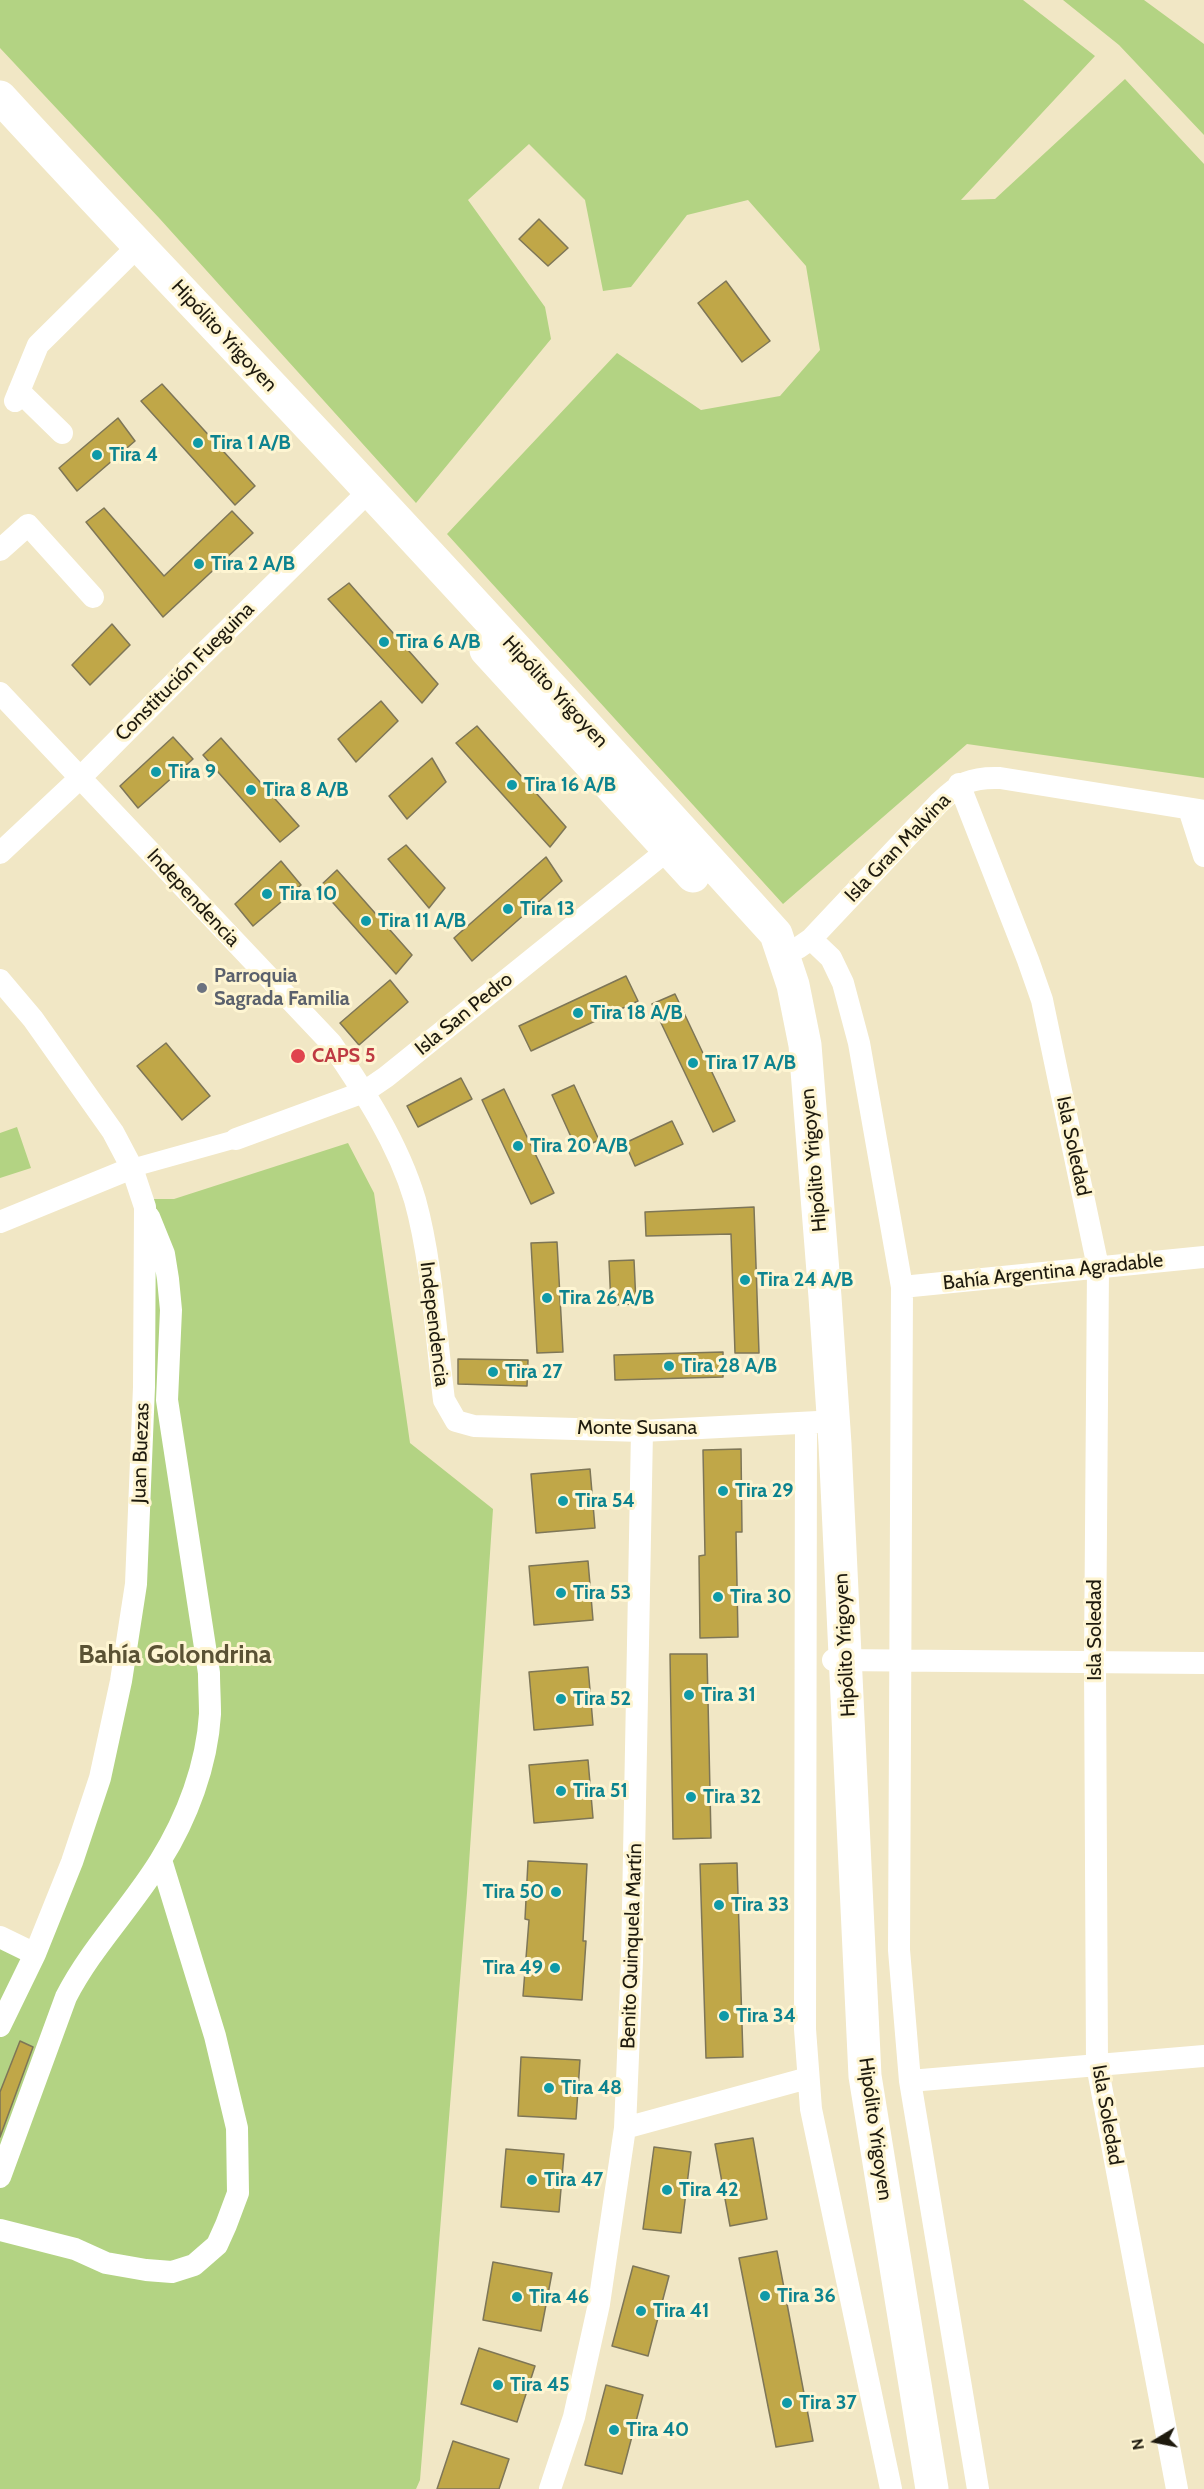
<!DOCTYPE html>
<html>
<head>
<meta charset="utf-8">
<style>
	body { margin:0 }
	#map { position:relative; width:1204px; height:2489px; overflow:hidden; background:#f1e7c5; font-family:Cabin,sans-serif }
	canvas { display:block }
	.north { position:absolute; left:1126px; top:2411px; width:60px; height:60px; -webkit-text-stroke:4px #fef5d2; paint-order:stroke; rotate:260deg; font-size:16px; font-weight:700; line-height:24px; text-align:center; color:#1e1a0e }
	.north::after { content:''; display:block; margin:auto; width:21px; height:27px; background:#1e1a0e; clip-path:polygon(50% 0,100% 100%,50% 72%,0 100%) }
</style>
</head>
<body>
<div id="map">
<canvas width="1204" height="2489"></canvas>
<div class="north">N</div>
</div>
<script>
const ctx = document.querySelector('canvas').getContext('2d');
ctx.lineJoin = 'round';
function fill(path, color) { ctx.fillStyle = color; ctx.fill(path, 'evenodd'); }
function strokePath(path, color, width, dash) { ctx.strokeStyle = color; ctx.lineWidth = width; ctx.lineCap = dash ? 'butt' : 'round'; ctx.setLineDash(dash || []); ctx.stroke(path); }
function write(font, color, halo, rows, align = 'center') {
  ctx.font = font + ' Cabin,sans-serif'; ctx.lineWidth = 6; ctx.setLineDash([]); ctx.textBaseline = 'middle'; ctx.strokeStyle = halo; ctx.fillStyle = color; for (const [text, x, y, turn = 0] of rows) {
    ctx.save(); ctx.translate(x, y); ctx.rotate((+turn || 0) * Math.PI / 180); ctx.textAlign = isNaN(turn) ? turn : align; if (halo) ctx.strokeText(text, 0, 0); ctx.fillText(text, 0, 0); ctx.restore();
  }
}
const green = new Path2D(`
	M0 0H1023L1095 56 961 200 995 199 1125 79 1204 164V778L967 744 783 904 447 534 617 353 701 410 780 396 820 350 806 266 748 200 687 215 631 287 603 291 585 200 529 144 468 200 545 307 551 339 416 503 160 219 0 48Z
	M1063 0H1144L1204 44V135L1119 45Z
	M17 1127 31 1168 0 1178V1133Z
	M348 1143 374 1193 410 1443 493 1509 467 1893 420 2480 416 2489H0V1946L36 1958 102 1779 138 1585 137 1199H174Z`);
const building = new Path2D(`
	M539 219 568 248 548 266 519 239Z
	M726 281 770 341 742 362 698 303Z
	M162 384 255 486 235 505 141 401Z
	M118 418 135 441 77 491 59 468Z
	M104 508 164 576 232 511 253 533 163 617 86 522Z
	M349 583 438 684 422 703 328 599Z
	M112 624 130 645 90 685 72 665Z
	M381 701 398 721 356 762 338 739Z
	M477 726 566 827 550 847 456 743Z
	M173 737 193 759 138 808 120 786Z
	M221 738 299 826 280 842 203 755Z
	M432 758 446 782 407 819 389 796Z
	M406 845 445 888 429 908 388 859Z
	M546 857 562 881 472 961 454 938Z
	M281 861 301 885 253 926 235 904Z
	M337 870 412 955 396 974 319 887Z
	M626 976 638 1001 531 1051 519 1026Z
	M390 980 408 1002 359 1045 340 1023Z
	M675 994 735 1121 713 1132 652 1004Z
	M166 1043 210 1096 182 1120 137 1066Z
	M461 1078 472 1099 418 1127 407 1106Z
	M574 1085 599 1140 577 1150 552 1095Z
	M504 1089 554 1193 531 1204 482 1100Z
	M672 1121 683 1144 635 1166 625 1143Z
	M754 1207 759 1353H735L731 1234 646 1236 645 1212Z
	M557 1242 563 1352 537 1353 531 1243Z
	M634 1260 636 1304 611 1305 609 1261Z
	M723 1352V1377L615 1380 614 1355Z
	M458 1359 528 1360 527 1386 458 1384Z
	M741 1449 742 1532H736L738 1637 700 1638 699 1556 705 1555 703 1450Z
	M590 1469 595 1528 536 1533 531 1474Z
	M588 1561 593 1620 534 1625 529 1566Z
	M670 1654H707L711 1838 673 1839Z
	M588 1667 593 1725 534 1730 529 1672Z
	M588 1760 593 1818 534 1823 529 1765Z
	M528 1861 587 1864 583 1941H586L582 2000 523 1996 529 1920 525 1919Z
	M737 1863 743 2057 706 2058 700 1864Z
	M20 2041 33 2047 0 2137V2092Z
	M521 2057 580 2060 576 2119 518 2116Z
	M753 2138 767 2219 730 2226 715 2144Z
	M654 2147 691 2152 681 2233 643 2229Z
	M506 2149 564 2154 559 2212 501 2207Z
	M777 2251 813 2441 776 2447 739 2258Z
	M493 2262 552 2273 541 2331 483 2320Z
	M633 2266 669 2276 648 2356 612 2346Z
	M479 2348 535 2366 517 2422 461 2404Z
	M606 2385 643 2395 622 2474 585 2465Z
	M453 2441 509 2459 499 2489H437Z`);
const pedestrian = new Path2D(`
	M132 1168 236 1139`);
const minor = new Path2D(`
	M19 391 62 433
	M15 401 38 345 138 246
	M0 550 28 525 93 597
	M0 693 331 1043C364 1091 398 1143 415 1200 432 1261 436 1337 444 1400L456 1421 474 1426 642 1431 818 1422
	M959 784 1028 960 1042 1000 1098 1267 1095 1662 1097 2065 1177 2489
	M1189 809 1204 856
	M0 853 80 778 191 666 370 490
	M811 939 831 958 843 983 859 1043 902 1287 899 1950 910 2081 978 2489
	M798 948 811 939 939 803C960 783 970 777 1000 778L1204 811
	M0 980 33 1019 113 1132 132 1168 145 1207 144 1387 136 1584 121 1681 100 1778 72 1862 35 1954 0 2026
	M236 1139 364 1092 386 1077 669 849
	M0 1222 132 1168
	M902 1287 1204 1257
	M806 1423 805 2029 811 2109 891 2489
	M833 1660 1204 1663
	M0 1937 35 1954
	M910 2081 1204 2056
	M625 2128 808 2078
	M0 2177 66 1997C91 1948 131 1908 160 1861 187 1818 207 1765 210 1714 210 1700 209 1686 209 1673L167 1400 171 1310 168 1279 164 1254 149 1217
	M0 2230 75 2249 106 2263 146 2270 172 2272 194 2265 217 2245 226 2225 238 2193 237 2128 215 2036 161 1860
	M550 2489 574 2417 599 2304 625 2128 632 1961 642 1431`);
const primary = new Path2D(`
	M0 97C121 229 247 358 369 490 506 637 641 785 776 934L793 985 805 1045 825 1297 835 1444 865 2076 932 2489
	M486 650 693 876`);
const markers = [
	[198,443,6,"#0f9aa8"],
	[97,455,6,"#0f9aa8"],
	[199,564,6,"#0f9aa8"],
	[384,642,6,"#0f9aa8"],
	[156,772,6,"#0f9aa8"],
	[512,785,6,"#0f9aa8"],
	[251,790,6,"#0f9aa8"],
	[267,894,6,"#0f9aa8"],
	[508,909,6,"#0f9aa8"],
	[366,921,6,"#0f9aa8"],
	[202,988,6,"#6b7280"],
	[578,1013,6,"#0f9aa8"],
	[298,1056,8,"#e0444e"],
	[693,1063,6,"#0f9aa8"],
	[518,1146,6,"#0f9aa8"],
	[745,1280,6,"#0f9aa8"],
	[547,1298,6,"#0f9aa8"],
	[669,1366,6,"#0f9aa8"],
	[493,1372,6,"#0f9aa8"],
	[723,1491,6,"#0f9aa8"],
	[563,1501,6,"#0f9aa8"],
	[561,1593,6,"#0f9aa8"],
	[718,1597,6,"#0f9aa8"],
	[689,1695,6,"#0f9aa8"],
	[561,1699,6,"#0f9aa8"],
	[561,1791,6,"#0f9aa8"],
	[691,1797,6,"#0f9aa8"],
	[556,1892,6,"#0f9aa8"],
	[719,1905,6,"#0f9aa8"],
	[555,1968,6,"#0f9aa8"],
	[724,2016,6,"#0f9aa8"],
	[549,2088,6,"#0f9aa8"],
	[532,2180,6,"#0f9aa8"],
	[667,2190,6,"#0f9aa8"],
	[765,2296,6,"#0f9aa8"],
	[517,2297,6,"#0f9aa8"],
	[641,2311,6,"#0f9aa8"],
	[498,2385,6,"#0f9aa8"],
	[787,2403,6,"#0f9aa8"],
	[614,2430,6,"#0f9aa8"]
];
const streetNames = [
	["Hipólito Yrigoyen",224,336,47],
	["Constitución Fueguina",185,672,-45],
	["Hipólito Yrigoyen",555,692,47],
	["Isla Gran Malvina",898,848,-46],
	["Independencia",193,898,47],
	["Isla San Pedro",464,1014,-39],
	["Isla Soledad",1073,1146,78],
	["Hipólito Yrigoyen",814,1160,-95],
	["Bahía Argentina Agradable",1053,1272,-6],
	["Independencia",434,1324,83],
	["Monte Susana",637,1428],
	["Juan Buezas",141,1453,-88],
	["Isla Soledad",1095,1630,-90],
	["Hipólito Yrigoyen",845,1645,-93],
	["Benito Quinquela Martín",632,1946,-88],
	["Isla Soledad",1107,2115,80],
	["Hipólito Yrigoyen",875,2129,82]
];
const cultureNames = [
	["Tira 1 A/B",210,443],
	["Tira 4",109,455],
	["Tira 2 A/B",211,564],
	["Tira 6 A/B",396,642],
	["Tira 9",168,772],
	["Tira 16 A/B",524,785],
	["Tira 8 A/B",263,790],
	["Tira 10",279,894],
	["Tira 13",520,909],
	["Tira 11 A/B",378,921],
	["Tira 18 A/B",590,1013],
	["Tira 17 A/B",705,1063],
	["Tira 20 A/B",530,1146],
	["Tira 24 A/B",757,1280],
	["Tira 26 A/B",559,1298],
	["Tira 28 A/B",681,1366],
	["Tira 27",505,1372],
	["Tira 29",735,1491],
	["Tira 54",575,1501],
	["Tira 53",573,1593],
	["Tira 30",730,1597],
	["Tira 31",701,1695],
	["Tira 52",573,1699],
	["Tira 51",573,1791],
	["Tira 32",703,1797],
	["Tira 50",544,1892,"right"],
	["Tira 33",731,1905],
	["Tira 49",543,1968,"right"],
	["Tira 34",736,2016],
	["Tira 48",561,2088],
	["Tira 47",544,2180],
	["Tira 42",679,2190],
	["Tira 36",777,2296],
	["Tira 46",529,2297],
	["Tira 41",653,2311],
	["Tira 45",510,2385],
	["Tira 37",799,2403],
	["Tira 40",626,2430]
];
const worshipNames = [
	["Parroquia",214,976],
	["Sagrada Familia",214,999]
];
const healthNames = [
	["CAPS 5",312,1056]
];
const districtNames = [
	["Bahía Golondrina",175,1655]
];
fill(green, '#b3d383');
fill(building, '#c0a748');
strokePath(building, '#7e7657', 1.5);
strokePath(pedestrian, '#fff', 18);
strokePath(minor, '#fff', 22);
strokePath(primary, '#fff', 33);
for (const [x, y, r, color] of markers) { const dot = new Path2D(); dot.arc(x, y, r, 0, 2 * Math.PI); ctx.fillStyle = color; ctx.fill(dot); strokePath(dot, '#fef5d2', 2); }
write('20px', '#1e1a0e', '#fef5d2', streetNames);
write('bold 20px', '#0d838f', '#fef5d2', cultureNames, 'left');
write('bold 20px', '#5b616d', '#fef5d2', worshipNames, 'left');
write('bold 20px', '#be3a42', '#fef5d2', healthNames, 'left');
write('bold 26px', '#5a5234', '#fef5d2', districtNames);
</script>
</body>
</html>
